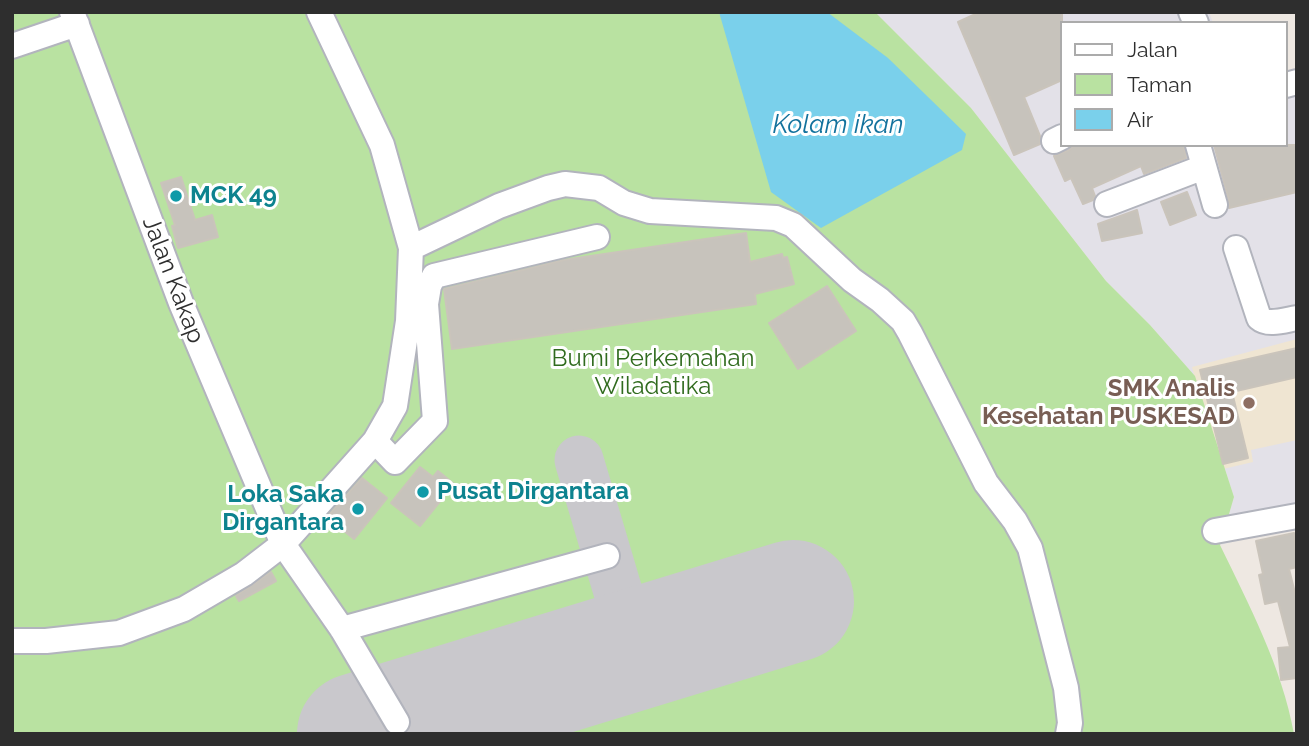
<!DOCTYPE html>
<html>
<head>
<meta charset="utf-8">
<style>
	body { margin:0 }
	#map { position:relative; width:1309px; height:746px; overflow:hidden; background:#eee8e2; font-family:Raleway,sans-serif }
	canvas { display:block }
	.frame { position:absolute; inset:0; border:14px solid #2e2e2e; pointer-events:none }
	.legend { position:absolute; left:1060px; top:21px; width:228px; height:126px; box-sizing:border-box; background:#fff; border:2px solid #ababab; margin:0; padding:9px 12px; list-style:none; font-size:21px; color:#2e2e2e }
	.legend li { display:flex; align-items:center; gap:14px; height:35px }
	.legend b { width:35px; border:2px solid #ababab }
</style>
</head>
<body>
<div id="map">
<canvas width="1309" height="746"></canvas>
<div class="frame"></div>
<ul class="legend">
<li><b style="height:9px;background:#fff"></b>Jalan</li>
<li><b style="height:19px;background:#b9e2a1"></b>Taman</li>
<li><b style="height:19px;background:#7ad0eb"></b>Air</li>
</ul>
</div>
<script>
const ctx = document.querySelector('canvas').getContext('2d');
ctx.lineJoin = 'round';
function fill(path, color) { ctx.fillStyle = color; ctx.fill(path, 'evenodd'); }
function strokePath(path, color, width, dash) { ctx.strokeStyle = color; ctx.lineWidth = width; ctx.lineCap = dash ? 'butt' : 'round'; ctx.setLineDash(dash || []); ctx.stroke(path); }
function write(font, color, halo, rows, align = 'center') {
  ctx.font = font + ' Raleway,sans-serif'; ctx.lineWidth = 6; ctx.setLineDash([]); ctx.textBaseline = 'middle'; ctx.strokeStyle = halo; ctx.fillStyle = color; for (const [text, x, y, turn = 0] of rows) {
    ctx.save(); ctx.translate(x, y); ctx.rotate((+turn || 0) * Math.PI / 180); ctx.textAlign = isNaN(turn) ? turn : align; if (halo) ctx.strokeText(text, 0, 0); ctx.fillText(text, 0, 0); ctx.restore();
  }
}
const industrial = new Path2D(`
	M875 12H1209L1213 23H1062V145H1286V74L1297 72V525L1220 545 1234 497 1195 376 1150 325 1106 281 971 108Z`);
const education = new Path2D(`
	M1297 339V440L1251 450 1253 462 1219 470 1192 367Z`);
const green = new Path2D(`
	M12 12H875L971 108 1106 281 1150 325 1195 376 1234 497 1220 545C1249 605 1282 667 1294 734H12Z`);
const water = new Path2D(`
	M719 12H827L888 58 966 134 962 150 821 228 771 192Z`);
const taxiway = new Path2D(`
	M579 460 635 649`);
const runway = new Path2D(`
	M358 734 793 601`);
const building = new Path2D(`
	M980 12H1062V80L1024 97 1040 136V144L1014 155 958 22Z
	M1074 145H1184L1186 158 1144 174 1141 166 1092 188 1095 196 1093 200 1083 204 1071 178 1065 181 1054 156 1069 150Z
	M1214 145H1297V192L1229 208V201Z
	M181 177 195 220 212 215 218 237 178 248 172 226 175 225 161 183Z
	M1187 192 1196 215 1170 225 1161 202Z
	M1137 210 1142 233 1102 241 1098 224Z
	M746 233 750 262 782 254 783 258 787 257 794 284 755 294 756 304 452 349 444 289 564 260Z
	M827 286 856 331 798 369 769 323Z
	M1297 348V377L1232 392 1248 458 1223 464 1200 370Z
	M420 467 433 477 438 471 454 484 420 526 391 503Z
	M362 478 387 498 354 539 327 517Z
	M1294 533 1297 567 1289 569 1297 601V678L1281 680 1278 648 1290 647 1278 601 1265 604 1259 575 1263 574 1256 541Z
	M271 572 276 581 239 601 236 596Z`);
const minor = new Path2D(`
	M72 12 181 303 283 544 342 629 397 722
	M1191 12 1196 23
	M12 46 77 24
	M1286 85 1297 82
	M1054 141 1062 137
	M1198 145 1215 205
	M1107 204 1204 167
	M411 248 499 206 548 188 565 184 599 188 624 203 650 211 776 218 793 225 852 280 880 300 903 321 910 333 986 483 1015 521 1030 548 1066 688 1070 723 1068 734
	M1236 248 1259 318C1268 326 1285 320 1297 318
	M375 441 395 462 435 421 426 304 429 286 434 276 597 237
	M1215 531 1297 516
	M342 629 607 556
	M12 641H46L119 633 184 609 244 574 283 544 375 441 395 406 408 321 411 248 382 145 319 12`);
const markers = [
	[176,196,7,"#0f9aa8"],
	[1249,403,7,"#8d6e63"],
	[423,492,7,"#0f9aa8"],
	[358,509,7,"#0f9aa8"]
];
const cultureNames = [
	["MCK 49",190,196],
	["Pusat Dirgantara",437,492],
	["Loka Saka",344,495,"right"],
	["Dirgantara",344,523,"right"]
];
const streetNames = [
	["Jalan Kakap",173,280,69]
];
const parkNames = [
	["Bumi Perkemahan",653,359],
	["Wiladatika",653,387]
];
const educationNames = [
	["SMK Analis",1235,389],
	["Kesehatan PUSKESAD",1235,417]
];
const waterNames = [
	["Kolam ikan",838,125]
];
fill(industrial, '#e3e1e8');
fill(education, '#efe5d2');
fill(green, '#b9e2a1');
fill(water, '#7ad0eb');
strokePath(taxiway, '#c9c8cc', 49);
strokePath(runway, '#c9c8cc', 122);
fill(building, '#c7c3bc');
strokePath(building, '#cac4bb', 2);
strokePath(minor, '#b2b4bd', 28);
strokePath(minor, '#fff', 24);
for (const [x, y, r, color] of markers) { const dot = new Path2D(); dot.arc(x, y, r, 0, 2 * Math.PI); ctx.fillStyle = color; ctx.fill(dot); strokePath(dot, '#fff', 2.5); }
write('bold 24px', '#0d838f', '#fff', cultureNames, 'left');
write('24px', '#2e2e2e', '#fff', streetNames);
write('24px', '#306b1e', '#fff', parkNames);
write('bold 24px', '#785e54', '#fff', educationNames, 'right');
write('italic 26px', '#13729d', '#fff', waterNames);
</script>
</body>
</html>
